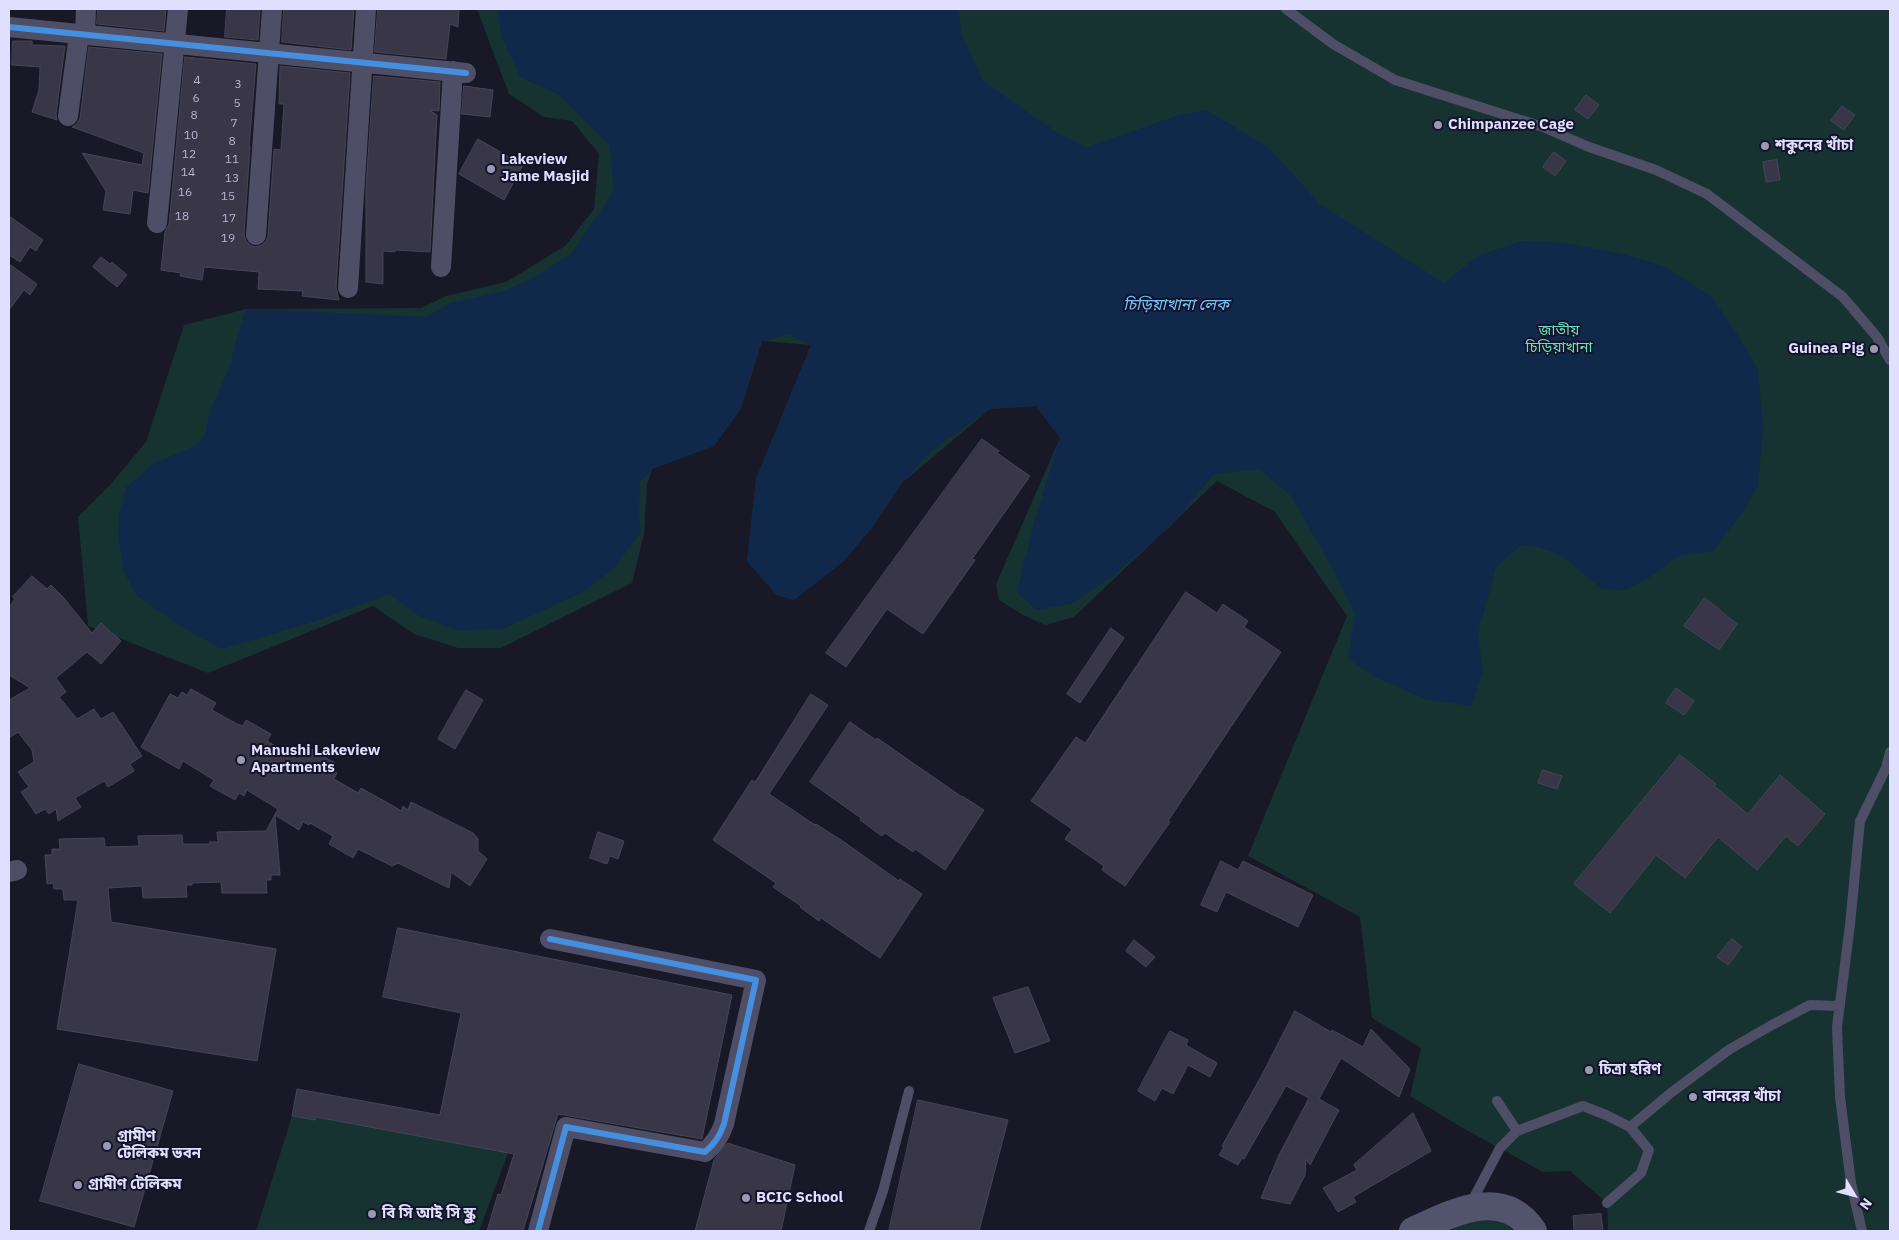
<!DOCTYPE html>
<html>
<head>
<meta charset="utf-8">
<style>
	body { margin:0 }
	#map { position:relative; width:1899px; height:1240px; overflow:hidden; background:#191826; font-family:"IBM Plex Sans",sans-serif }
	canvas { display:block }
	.frame { position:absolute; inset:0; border:10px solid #e0dffe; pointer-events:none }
	.north { position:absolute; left:1829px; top:1170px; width:50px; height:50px; -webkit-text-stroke:4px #15122c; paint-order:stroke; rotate:127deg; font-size:14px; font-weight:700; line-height:20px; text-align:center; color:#e0dffe }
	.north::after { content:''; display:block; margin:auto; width:18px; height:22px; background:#e0dffe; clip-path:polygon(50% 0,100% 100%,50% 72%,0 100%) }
</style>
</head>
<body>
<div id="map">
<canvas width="1899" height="1240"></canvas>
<div class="frame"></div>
<div class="north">N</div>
</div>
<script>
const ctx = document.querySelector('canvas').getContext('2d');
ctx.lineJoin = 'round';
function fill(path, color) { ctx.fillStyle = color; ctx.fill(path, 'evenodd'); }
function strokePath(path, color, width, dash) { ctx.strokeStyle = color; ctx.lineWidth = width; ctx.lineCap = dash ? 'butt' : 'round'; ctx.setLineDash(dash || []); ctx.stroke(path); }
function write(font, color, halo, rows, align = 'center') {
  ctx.font = font + ' "IBM Plex Sans","Noto Sans Bengali",sans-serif'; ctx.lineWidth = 4; ctx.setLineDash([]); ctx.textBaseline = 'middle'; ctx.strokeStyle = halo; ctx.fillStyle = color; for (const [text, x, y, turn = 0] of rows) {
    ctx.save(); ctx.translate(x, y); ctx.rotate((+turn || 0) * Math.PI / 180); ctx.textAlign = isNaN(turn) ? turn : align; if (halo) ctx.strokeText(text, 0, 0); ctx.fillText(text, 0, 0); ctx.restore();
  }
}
const green = new Path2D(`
	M477 9H1890V1231H1608L1607 1203 1570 1171 1543 1172 1461 1127 1410 1096 1421 1048 1372 1018 1360 917 1248 856 1347 616 1275 512 1217 481 1074 617 1045 625 1023 615 999 600 996 584 1060 438 1036 406 990 409 902 483 845 560 794 600 747 561 756 479 811 345 762 341 741 408 714 446 652 469 647 485 644 534 632 583 501 648H458L414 634 373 606 208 673 88 626 78 517 110 485 146 442 184 325 246 309 421 308 446 296 506 282 565 246 594 209 599 154 572 121 544 117 509 94Z
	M292 1116 315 1120 316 1117 508 1153 479 1231H256Z
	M1485 1218 1504 1221 1514 1231H1452L1454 1227Z`);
const water = new Path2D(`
	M497 9H959L961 33 983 81 1061 135 1087 147 1179 115 1207 110 1269 148 1320 204 1444 283 1477 256 1522 241 1564 243 1619 253 1664 266 1711 296 1736 332 1758 370 1763 427 1758 486 1742 513 1713 551 1678 556 1653 575 1626 590 1602 589 1562 556 1539 547 1521 545 1496 567 1478 634 1483 672 1471 706 1425 699 1377 678 1348 659 1355 614 1334 571 1291 496 1259 469 1214 474 1171 526 1113 576 1071 604 1036 610 1017 592 1034 523 1060 438 1036 406 990 409 934 449 902 483 872 528 845 560 794 600 776 595 747 561 756 479 811 345 788 334 762 341 741 408 714 446 652 469 640 482 639 514 641 532 614 568 585 591 503 629 456 630 419 616 389 594 316 621 222 649 190 632 137 596 123 570 118 534 119 514 126 487 139 477 151 465 197 445 205 434 211 408 229 369 239 330 246 309 427 317 451 303 504 291 535 277 571 254 614 191 609 145 558 94 521 78 502 38Z`);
const building = new Path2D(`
	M98 9H166L164 31 97 24Z
	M227 9H260L258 40 225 37Z
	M284 9H354L351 50 282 42Z
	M378 9H459L458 27 450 24 446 59 375 52Z
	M13 41H32V45L65 46 56 114 57 120 32 112 39 90 40 67 12 65Z
	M89 47 162 54 148 193 133 190 130 214 103 210 106 191 82 153 142 165 144 153 72 127 77 124 80 118Z
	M185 57 256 64 249 147H250L244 234 246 241 250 245 255 247 262 245 266 241 268 236 274 149 281 150 284 104H279L280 66 350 73 336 287 339 300 302 296 303 291 258 289 259 272 204 267 202 280 180 276 181 273 161 270 165 232 169 224Z
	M374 76 440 82 439 111 429 110 437 115 430 252 395 250V252L383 251V284L366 282V187Z
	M464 86 493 90 490 117 462 114Z
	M1586 95 1599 105 1588 119 1575 110Z
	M1842 106 1855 115 1844 130 1831 121Z
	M478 139 523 165 504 200 459 174Z
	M1554 152 1566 161 1555 176 1543 167Z
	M1777 160 1780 180 1766 182 1763 162Z
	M9 216 43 240 36 251 30 247 20 262 9 255Z
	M101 257 110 264 112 262 127 275 117 287 93 267Z
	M9 264 37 284 30 295 24 290 9 310Z
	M982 439 999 451 997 453 1030 476 972 559 975 560 923 634 887 609 846 667 826 653Z
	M32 576 47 589 51 585 63 597 92 633 101 623 121 641 101 664 87 652 56 678 66 692 59 697 77 719 94 709 101 719 113 712 142 756 130 764 134 771 108 787 104 781 75 798 81 807 58 821 56 809 49 814 45 809 36 814 21 792 29 787 18 772 34 762 32 750 18 732 9 738V700L30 688 9 675V607L15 599 13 597Z
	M1186 592 1217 613 1223 604 1248 621 1244 627 1281 652 1168 821 1170 822 1125 886 1102 870 1104 866 1065 839 1072 829 1031 801 1076 737 1085 743Z
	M1705 598 1737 624 1719 650 1684 626Z
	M1111 628 1124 638 1080 703 1067 694Z
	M1676 688 1694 701 1684 715 1666 703Z
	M191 689 216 703 212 710 237 724 243 726 246 720 271 734 267 741 298 759 302 752 307 756 311 749 335 763 332 770 337 773 334 779 358 793 361 788 402 811 403 806 408 810 411 802 473 833 478 839V851L487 859 470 886 451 872 449 888 398 863 392 866 358 849 353 858 329 844 333 836 310 823 309 825 303 822 299 830 275 815 280 875H271V880H266L267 893H222L221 882 192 883V885H186L187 897 143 898 142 886 108 888 111 922 276 949 257 1061 57 1029 78 900H64L63 889H54L53 883 47 884 45 855H52V849H60L59 839 104 838 105 847 139 846 138 836 182 835 183 844H210L209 842H218L217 832 266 831 278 809 247 790 244 796 239 793 235 800 210 786 214 780 183 761 179 769 141 747 170 694 178 698 182 692 187 695Z
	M466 690 483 700 455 749 438 739Z
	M811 694 828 705 769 794 815 825 816 824 844 842 899 881 900 879 922 894 880 958 821 918 819 921 800 907 801 906 773 887 776 883 713 840 752 780 755 782Z
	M850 722 876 740 877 738 962 797V796L984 810 945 870 915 849 913 852 885 833 882 836 860 820 861 818 810 782Z
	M1680 755 1716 784 1714 786 1748 814 1780 775 1825 814 1798 846 1786 836 1757 870 1718 837 1685 878 1656 855 1610 913 1574 884Z
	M1543 770 1562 776 1557 789 1538 783Z
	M598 832 624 841 618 859 610 856 607 864 590 858Z
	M1221 861 1238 870 1243 861 1313 895 1298 927 1226 892 1217 912 1201 905Z
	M398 928 732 995 702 1139 558 1114 523 1231H487L498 1194 501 1195 514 1154 316 1117 315 1120 292 1116 297 1089 440 1115 461 1013 383 997Z
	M1732 939 1742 947 1728 965 1717 957Z
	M1134 940 1155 957 1146 967 1126 951Z
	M1028 987 1050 1041 1015 1053 993 998Z
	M1295 1011 1331 1032 1332 1030 1363 1047 1371 1029 1410 1069 1399 1097 1341 1058 1319 1099 1339 1110 1310 1165 1306 1159 1305 1175 1290 1204 1261 1198 1279 1155 1309 1098 1286 1086 1244 1159 1242 1158 1238 1165 1219 1155 1224 1147 1222 1146 1263 1073Z
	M1170 1031 1188 1040 1186 1045 1217 1063 1210 1077 1188 1065 1173 1094 1162 1088 1155 1101 1138 1091Z
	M79 1064 173 1091 134 1227 40 1201Z
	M918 1100 1008 1120 979 1231H889Z
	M1413 1113 1431 1151 1353 1197 1356 1202 1338 1212 1323 1188 1357 1170 1354 1165Z
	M728 1143 795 1165 781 1231H695L714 1160Z
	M1601 1214 1603 1231H1574L1573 1216Z`);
const service = new Path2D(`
	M1286 9 1333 44 1395 80 1543 127 1589 147 1656 170 1707 194 1843 297 1877 337 1890 360
	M1497 1101 1517 1131 1583 1106 1606 1115 1630 1127 1649 1150 1641 1173 1607 1203
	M1630 1127 1672 1092 1730 1049 1772 1025 1810 1005 1840 1006
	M1470 1205 1500 1148 1517 1131
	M869 1231 883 1191 909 1091
	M1862 1231 1851 1183 1840 1097 1837 1027 1850 925 1860 821 1886 768 1890 752`);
const minor = new Path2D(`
	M9 27 466 73
	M85 34 86 9
	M68 116 79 34
	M157 223 178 9
	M256 235 272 9
	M441 267 453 71
	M348 288 366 9
	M9 872 17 870
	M538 1231 566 1127 705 1152C715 1144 720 1136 724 1124L756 980 550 939`);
const secondary = new Path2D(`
	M1413 1231C1451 1214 1502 1185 1533 1231`);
const cycleway = new Path2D(`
	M9 27 466 73
	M538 1231 566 1127 705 1152C715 1144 720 1136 724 1124L756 980 550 939`);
const markers = [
	[1438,125,5,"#9a99b2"],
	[1765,146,5,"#9a99b2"],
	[491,169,5,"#9a99b2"],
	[1874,349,5,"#9a99b2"],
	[241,760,5,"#9a99b2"],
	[1589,1070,5,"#9a99b2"],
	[1693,1097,5,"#9a99b2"],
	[107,1146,5,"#9a99b2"],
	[78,1185,5,"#9a99b2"],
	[746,1198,5,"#9a99b2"],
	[372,1214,5,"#9a99b2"]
];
const numberNames = [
	["4",197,81],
	["3",238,85],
	["6",196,99],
	["5",237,104],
	["8",194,116],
	["7",234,124],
	["10",191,136],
	["8",232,142],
	["12",189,155],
	["11",232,160],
	["14",188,173],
	["13",232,179],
	["16",185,193],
	["15",228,197],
	["18",182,217],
	["17",229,219],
	["19",228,239]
];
const poiNames = [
	["Chimpanzee Cage",1448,125],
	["শকুনের খাঁচা",1775,146],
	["Lakeview",501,160],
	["Jame Masjid",501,177],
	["Guinea Pig",1864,349,"right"],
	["Manushi Lakeview",251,751],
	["Apartments",251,768],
	["চিত্রা হরিণ",1599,1070],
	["বানরের খাঁচা",1703,1097],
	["গ্রামীণ",117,1137],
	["টেলিকম ভবন",117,1154],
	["গ্রামীণ টেলিকম",88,1185],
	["BCIC School",756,1198],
	["বি সি আই সি স্কুল",382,1214]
];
const parkNames = [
	["জাতীয়",1559,331],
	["চিড়িয়াখানা",1559,348]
];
const waterNames = [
	["চিড়িয়াখানা লেক",1176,305]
];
fill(green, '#163231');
fill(water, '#10294b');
fill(building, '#393747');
strokePath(building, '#464458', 1);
strokePath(service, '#4e4e67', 10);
strokePath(minor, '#4e4e67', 20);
strokePath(secondary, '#52536c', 28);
strokePath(cycleway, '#468fdf', 6);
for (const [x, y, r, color] of markers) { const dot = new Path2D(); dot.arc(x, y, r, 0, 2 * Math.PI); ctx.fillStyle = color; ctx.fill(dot); strokePath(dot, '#15122c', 2); }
write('12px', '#b6b5d0', null, numberNames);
write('bold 15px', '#e0dffe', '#15122c', poiNames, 'left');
write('15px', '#6adfb9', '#15122c', parkNames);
write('italic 16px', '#6fc5fc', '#15122c', waterNames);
</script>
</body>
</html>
